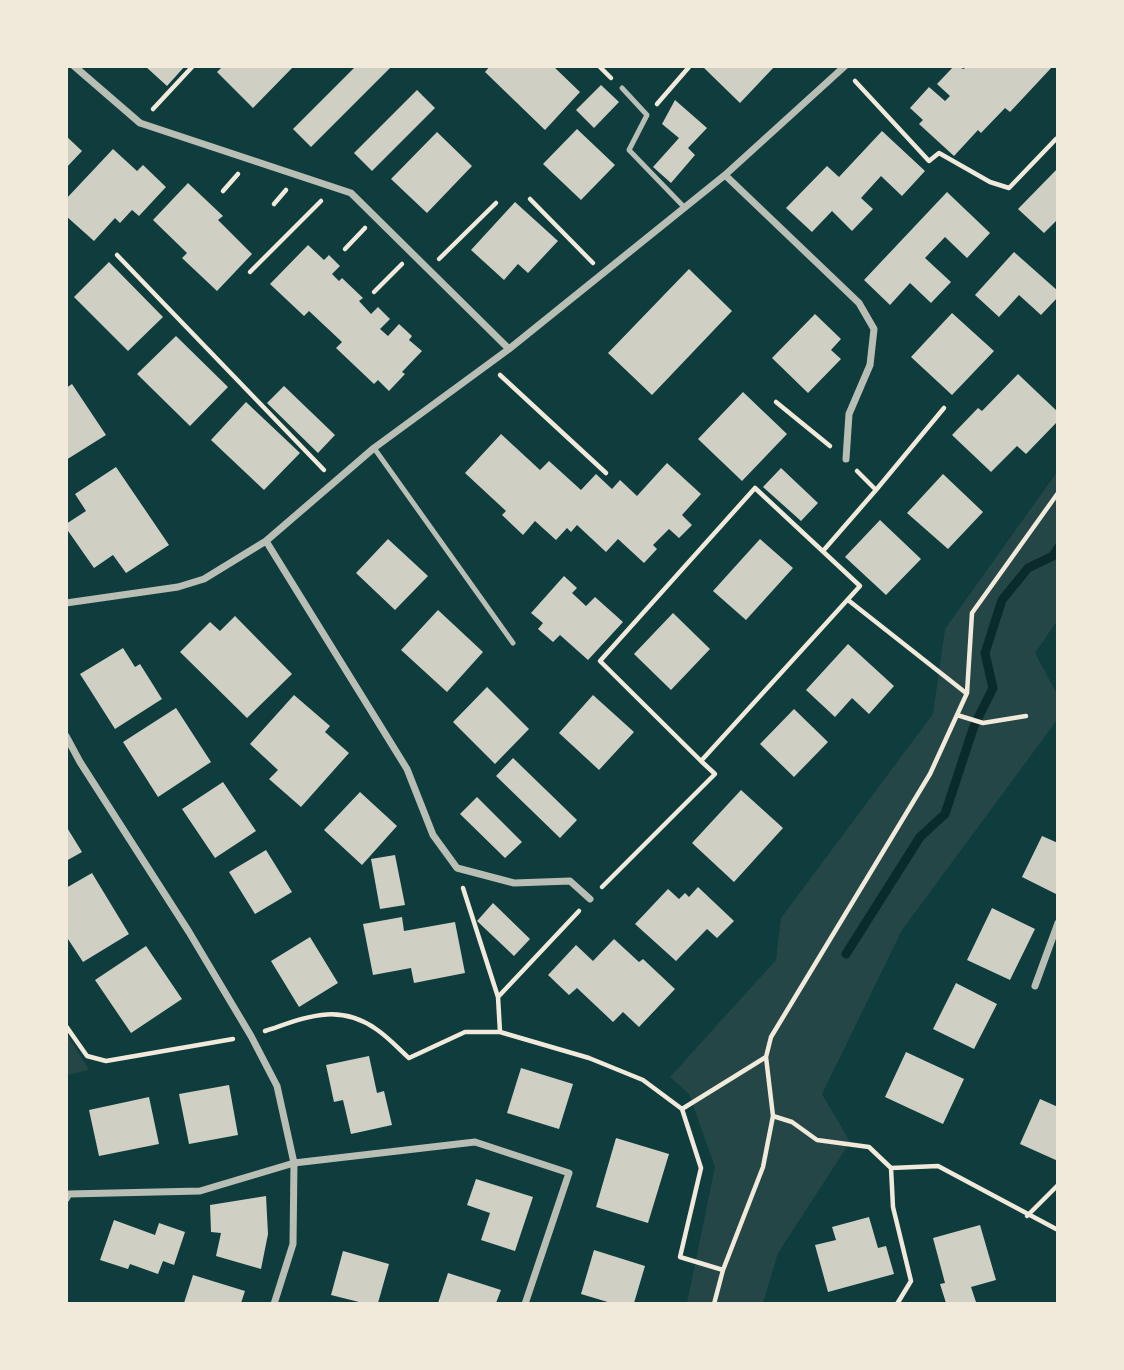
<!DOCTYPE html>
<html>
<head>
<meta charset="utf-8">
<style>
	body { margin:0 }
	#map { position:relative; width:1124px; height:1370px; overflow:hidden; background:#0f3d3e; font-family:Barlow,sans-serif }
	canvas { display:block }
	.frame { position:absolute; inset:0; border:68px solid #f1e9da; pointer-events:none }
</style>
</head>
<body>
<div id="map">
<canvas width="1124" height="1370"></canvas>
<div class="frame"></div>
</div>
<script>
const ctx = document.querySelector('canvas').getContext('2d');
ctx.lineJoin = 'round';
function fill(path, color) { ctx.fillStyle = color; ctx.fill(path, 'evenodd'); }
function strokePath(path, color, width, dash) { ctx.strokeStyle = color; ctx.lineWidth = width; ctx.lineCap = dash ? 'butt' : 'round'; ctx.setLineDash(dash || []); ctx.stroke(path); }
const green = new Path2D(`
	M1057 472V621L1035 653 1057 694V720L902 930 822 1094 850 1142 778 1253 763 1303H687L715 1167 689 1094 670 1077 776 960 781 918 933 714 945 629Z
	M67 1034 89 1070 67 1075Z`);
const stream = new Path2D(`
	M846 954 920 837 945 814 974 726 993 688 985 653 1002 600 1028 568 1053 556 1058 548`);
const building = new Path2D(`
	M145 66H185L167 86Z
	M223 66H294L253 108 217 72Z
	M356 66H392L311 147 293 129Z
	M490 66H553L580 92 545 130 485 72Z
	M702 66H775L740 103Z
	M954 66 964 69 966 66H1053L1010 112 1005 108 981 133 978 130 954 156 919 124 923 120 910 108 929 87 945 101 950 96 937 84Z
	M601 85 619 102 594 128 576 110Z
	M417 90 435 108 372 171 354 153Z
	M675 100 707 128 688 148 695 155 671 183 653 167 679 138 662 124Z
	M577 129 615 165 581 200 543 164Z
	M882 131 925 171 902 196 881 176 861 198 873 209 852 231 832 211 812 232 786 208 827 166 839 177Z
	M437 132 472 166 427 213 391 179Z
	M66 136 82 151 66 168Z
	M113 149 137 171 143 165 166 187 139 216 132 210 120 223 115 218 94 241 66 216V199Z
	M1058 168V219L1044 233 1018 209Z
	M188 183 223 216 218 220 252 254 217 291 182 258 187 253 153 220Z
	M947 192 990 233 967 258 945 237 925 258 951 282 931 303 910 283 890 305 864 280Z
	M515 202 558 241 528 273 518 264 504 280 471 250Z
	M308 245 324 260 329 255 340 266 332 274 339 281 342 278 363 298 359 301 371 314 378 307 390 319 380 329 388 336 399 324 412 336 409 340 422 351 402 372 405 374 389 391 378 380 374 384 336 348 342 342 309 311 304 316 270 284Z
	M1014 252 1058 291V297L1041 315 1019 295 999 317 975 295Z
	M109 262 163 317 128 351 74 297Z
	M689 269 732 311 652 395 608 353Z
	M952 313 994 351 952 395 911 357Z
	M815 314 841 339 831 350 841 359 808 393 772 358Z
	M176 336 228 387 190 426 137 374Z
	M1018 374 1058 412V421L1026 454 1017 446 991 472 952 435 978 408 982 411Z
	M72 384 106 435 66 460V388Z
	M284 386 335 435 318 453 267 403Z
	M743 392 787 434 742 481 698 439Z
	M246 402 300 453 264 490 211 440Z
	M501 434 540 470 549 461 581 490 596 474 612 489 620 480 637 496 667 463 701 494 682 515 692 525 679 538 669 529 653 545 657 549 644 563 618 539 606 552 577 525 571 532 567 528 556 540 535 521 523 535 502 515 506 511 465 473Z
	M116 467 169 545 126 573 113 555 94 568 66 528V524L86 511 75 494Z
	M781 468 818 503 801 521 763 487Z
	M943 474 983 512 948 549 907 513Z
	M880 520 921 559 886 595 845 557Z
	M388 539 428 576 395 610 356 573Z
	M760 539 793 568 746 620 713 591Z
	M564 576 577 588 572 593 586 606 595 597 623 622 588 660 560 635 553 642 538 629 543 623 531 613Z
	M438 610 483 652 447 692 401 650Z
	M673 613 710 649 671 690 634 654Z
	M235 616 292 674 247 718 180 652 210 622 220 631Z
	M848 644 894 686 869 714 852 698 835 717 806 690Z
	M123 648 135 667 140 664 162 699 115 729 80 674Z
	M487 687 529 729 495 764 453 722Z
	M294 695 330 726 325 732 349 753 301 807 269 779 278 770 250 744Z
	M593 695 634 732 599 770 559 733Z
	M176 708 211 762 158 797 123 742Z
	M794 709 828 742 794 777 760 744Z
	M513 758 577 820 560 838 496 776Z
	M223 782 256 831 215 858 182 809Z
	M741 790 783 828 734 882 692 843Z
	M360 792 397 826 362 865 324 830Z
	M477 797 522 842 505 858 460 814Z
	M66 826 82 852 66 861Z
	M1042 836 1058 843V895L1022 877Z
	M266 850 292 892 255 914 229 872Z
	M395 855 405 905 380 909 371 859Z
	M92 873 129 934 83 962 66 936V888Z
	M698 887 734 921 717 938 707 929 676 961 635 924 668 889 679 899 685 893 689 897Z
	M493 903 530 939 514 956 477 921Z
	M992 908 1035 929 1010 980 967 960Z
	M402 917 404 931 455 922 465 973 414 983 411 968 373 975 363 924Z
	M310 937 338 983 299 1007 271 961Z
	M614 939 639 962 643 959 675 989 639 1027 623 1012 613 1022 577 988 569 995 548 975 576 945 593 961Z
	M146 946 182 999 131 1033 95 980Z
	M956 983 997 1004 974 1049 933 1029Z
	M906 1052 964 1079 943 1124 885 1097Z
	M369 1056 377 1093 384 1091 392 1125 351 1134 343 1100 334 1102 326 1065Z
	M521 1068 573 1084 559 1129 507 1113Z
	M229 1085 238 1135 189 1144 179 1094Z
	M149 1097 159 1144 99 1156 89 1110Z
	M1040 1099 1058 1107V1161L1020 1144Z
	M616 1138 669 1154 648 1223 596 1207Z
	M476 1179 533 1197 515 1251 481 1240 490 1213 467 1205Z
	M266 1196 268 1234 261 1269 216 1256 221 1233 211 1232 210 1205Z
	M869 1217 878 1248 886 1246 894 1274 828 1292 815 1245 836 1240 832 1227Z
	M114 1220 155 1235 159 1223 185 1232 174 1265 163 1261 158 1274 130 1264 128 1269 100 1260Z
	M980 1225 996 1280 971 1287 976 1302 946 1303 940 1284 945 1283 933 1238Z
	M594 1250 645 1266 634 1303H611L581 1294Z
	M343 1251 389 1264 378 1303H363L331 1295Z
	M448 1273 501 1290 496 1303H438Z
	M193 1275 245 1291 241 1303H184Z`);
const path = new Path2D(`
	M599 66 611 78
	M855 81 929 161 939 153 990 182 1009 188 1056 139 1058 141
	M657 104 689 67
	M153 109 193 66
	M223 191 238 174
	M530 199 593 263
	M274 204 286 190
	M345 249 365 228
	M117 255 324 470
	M439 259 496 203
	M250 272 321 201
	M374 292 402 264
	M500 375 606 473
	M776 402 830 446
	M876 490 944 408
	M823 551 876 490 857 471
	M848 600 966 693
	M957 715 983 723 1026 716
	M602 887 715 774 701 761 860 586 755 488 600 661 701 761
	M463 888 498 997
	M66 1026 87 1056 106 1061 233 1039
	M265 1031C305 1018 337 1002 376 1029 388 1037 399 1049 409 1058L465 1032H500L589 1058 643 1080 682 1109
	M500 1032 498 997 579 911
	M773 1116 792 1122 817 1140 869 1147 891 1168 938 1166 1058 1230
	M891 1168 893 1207 911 1281 897 1304
	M1027 1216 1058 1185
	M723 1270 680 1257 701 1168 682 1109 766 1057
	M714 1304 723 1270 763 1167 773 1116 766 1057 771 1037 930 774 967 693 972 613 1058 493`);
const service = new Path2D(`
	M622 88 647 115 629 150 685 208
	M374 448 513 643`);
const minor = new Path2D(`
	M74 66 140 123 351 193 509 349
	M725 175 859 303 874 329 870 365 849 414 846 459
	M266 541 407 769 433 835 457 868 514 883 570 881 590 899
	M66 603 178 587 204 579 266 541 374 448 509 349 725 175 845 66
	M66 736 80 762 189 932 251 1036 277 1086 294 1163 293 1244 274 1304
	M1035 986 1058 923
	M66 1199 69 1194 200 1191 294 1163 475 1142 569 1173 525 1304`);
fill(green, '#244646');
strokePath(stream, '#0a2a2b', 9);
fill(building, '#cfcfc3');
strokePath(path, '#f1e9da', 4.5);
strokePath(service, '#b8beb3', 5);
strokePath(minor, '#b8beb3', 7);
</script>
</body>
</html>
